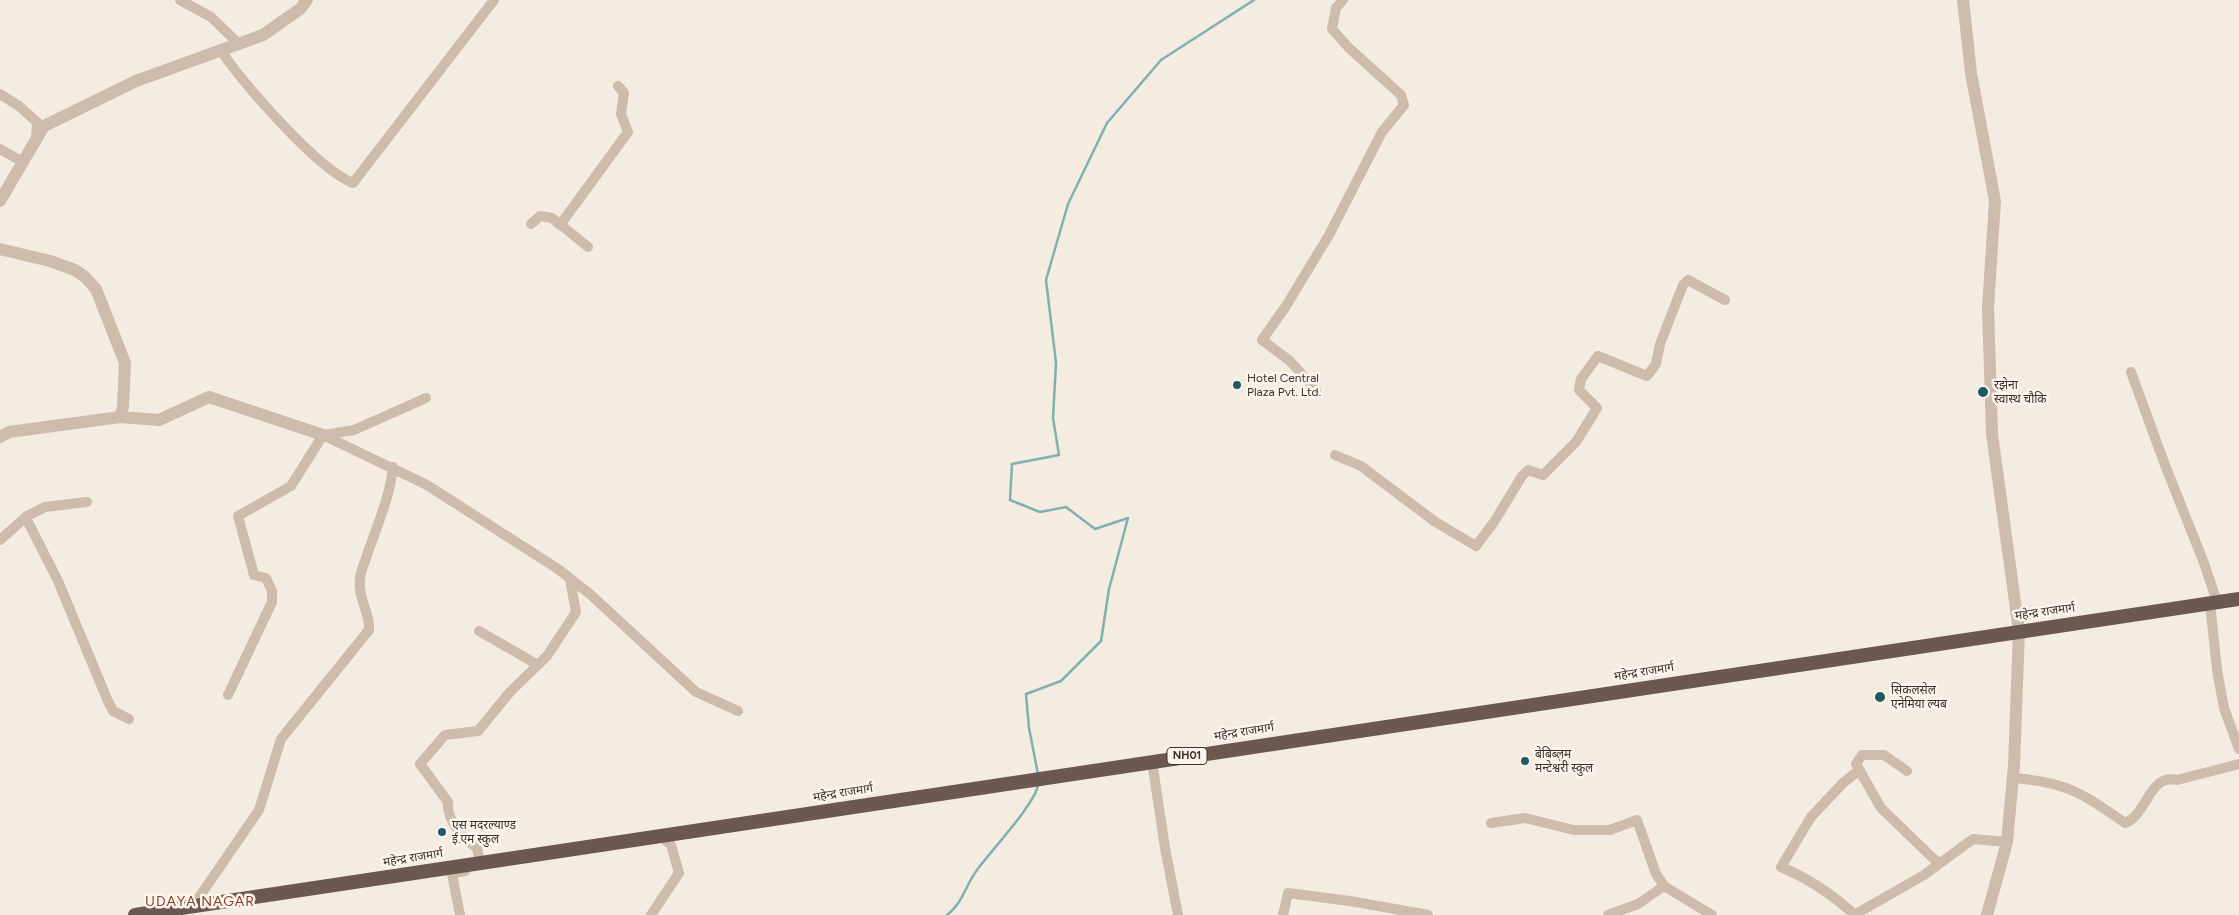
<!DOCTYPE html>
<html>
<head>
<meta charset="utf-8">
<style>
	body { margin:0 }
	canvas { display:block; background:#f4ebe1 }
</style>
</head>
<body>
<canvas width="2239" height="915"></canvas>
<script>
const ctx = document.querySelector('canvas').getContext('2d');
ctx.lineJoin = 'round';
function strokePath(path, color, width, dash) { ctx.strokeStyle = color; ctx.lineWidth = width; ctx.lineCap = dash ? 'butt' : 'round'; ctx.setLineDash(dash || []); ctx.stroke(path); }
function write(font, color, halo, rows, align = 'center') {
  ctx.font = font + ' Figtree,"Noto Sans Devanagari",sans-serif'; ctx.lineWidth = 5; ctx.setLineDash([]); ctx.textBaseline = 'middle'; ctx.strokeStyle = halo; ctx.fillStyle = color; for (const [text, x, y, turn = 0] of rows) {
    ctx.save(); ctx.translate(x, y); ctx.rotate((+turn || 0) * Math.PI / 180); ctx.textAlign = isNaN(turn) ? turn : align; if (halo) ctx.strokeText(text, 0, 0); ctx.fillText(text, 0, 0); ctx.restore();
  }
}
const stream = new Path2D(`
	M1038 774 1029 728 1026 694 1061 681 1101 641 1109 589 1128 518 1095 529 1066 507 1040 512 1010 500 1012 464 1059 455 1053 418 1056 363 1046 280 1068 204 1107 123 1161 60 1254 0
	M947 915C963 903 965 886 977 870 990 852 1035 804 1038 785`);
const minor = new Path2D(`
	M180 0 211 17 239 44
	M221 51C244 84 317 169 353 183L494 0
	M0 94 19 106 37 122 36 140
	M0 149 23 162
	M531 224 540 216 552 218 560 225 628 132 621 114 624 93 618 86
	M560 224 588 247
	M2131 372 2165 465 2204 563 2217 602
	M1316 390 1290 361 1262 340 1286 306 1329 235 1382 132 1404 105 1401 95 1349 48 1332 29 1336 8 1343 0
	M323 435 427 485 558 569 591 595 696 692 738 711
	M324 435 354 430 426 398
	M1335 455 1361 466 1434 521 1476 546 1494 522 1522 476 1528 470 1543 475 1576 442 1597 408 1579 390 1581 379 1598 356 1647 376 1656 364 1660 344 1683 285 1688 280 1725 300
	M26 518 58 581 107 699 113 711 129 719
	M0 540 27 516 45 507 87 502
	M2210 603 2217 670 2224 708 2239 749
	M479 631 538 665
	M228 695 272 602V591L266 578 254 575 238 516 291 486 323 435
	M1152 761 1165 848 1178 915
	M1907 771 1884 755H1862L1856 764 1881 808 1939 864
	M2013 778C2066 782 2082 793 2125 823 2148 814 2149 773 2177 780L2239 764
	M1491 823 1525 818 1574 830H1610L1637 820 1656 874 1664 886
	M480 863 477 848C463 838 446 820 448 802L420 764 445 735 478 731 510 692 547 656 576 612 570 579
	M193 906 259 810 281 739 369 630C370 611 358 601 360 578 361 569 366 560 368 552 378 524 390 496 393 467
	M460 915 452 874 465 871
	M651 915 679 873 671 845 661 836
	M1283 915 1288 893 1350 901 1428 915
	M1608 915 1638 904 1664 886 1712 915
	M1854 915 1924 875 1973 839 2007 842
	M1855 915C1833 895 1808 878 1781 867L1811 817 1843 783 1858 771`);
const tertiary = new Path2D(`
	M1963 0 1971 73 1995 201 1988 308 1992 434 2019 631 2014 765 2007 842 1987 915
	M0 201 44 126 136 81 263 35 300 9 307 0
	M0 249 50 261 75 270 85 277 96 289 125 363 123 407 120 417
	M0 437 9 432 120 417 159 420 209 397 323 435`);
const trunk = new Path2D(`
	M135 915 2239 599`);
const markers = [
	[1237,385,5,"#1f5a5e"],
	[1983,392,6,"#1f5a5e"],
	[1880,697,6,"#1f5a5e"],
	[1525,761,5,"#1f5a5e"],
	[442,832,5,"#1f5a5e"]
];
const shields = [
	[1187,756,40]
];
const shieldNames = [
	["NH01",1187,756]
];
const poiNames = [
	["Hotel Central",1247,378],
	["Plaza Pvt. Ltd.",1247,392],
	["रझेना",1994,385],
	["स्वास्थ चौकि",1994,399],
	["सिकलसेल",1891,690],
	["एनेमिया ल्यब",1891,704],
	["बेबिब्लुम",1535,754],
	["मन्टेश्वरी स्कुल",1535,768],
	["एस मदरल्याण्ड",452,825],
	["ई.एम स्कुल",452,839]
];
const streetNames = [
	["महेन्द्र राजमार्ग",2045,612,-8],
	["महेन्द्र राजमार्ग",1644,672,-9],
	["महेन्द्र राजमार्ग",1244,732,-9],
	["महेन्द्र राजमार्ग",843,793,-9],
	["महेन्द्र राजमार्ग",413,858,-9]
];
const neighbourhoodNames = [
	["UDAYA NAGAR",200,902]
];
strokePath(stream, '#7fb0b2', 2.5);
strokePath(minor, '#cdbbac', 10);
strokePath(tertiary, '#cdbbac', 12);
strokePath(trunk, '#6c584f', 14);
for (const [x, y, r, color] of markers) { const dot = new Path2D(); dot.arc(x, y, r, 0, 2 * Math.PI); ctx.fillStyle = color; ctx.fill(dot); strokePath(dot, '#fbf5ee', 2); }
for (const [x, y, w] of shields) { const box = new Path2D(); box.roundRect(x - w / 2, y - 8.5, w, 17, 4); ctx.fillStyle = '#fbf5ee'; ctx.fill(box); strokePath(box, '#3b302b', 1); }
write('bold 11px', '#3b302b', null, shieldNames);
write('12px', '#3b302b', '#fbf5ee', poiNames, 'left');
write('12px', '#3b302b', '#fbf5ee', streetNames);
ctx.letterSpacing = '1px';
write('14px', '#8c3b22', '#fbf5ee', neighbourhoodNames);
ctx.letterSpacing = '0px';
</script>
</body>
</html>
